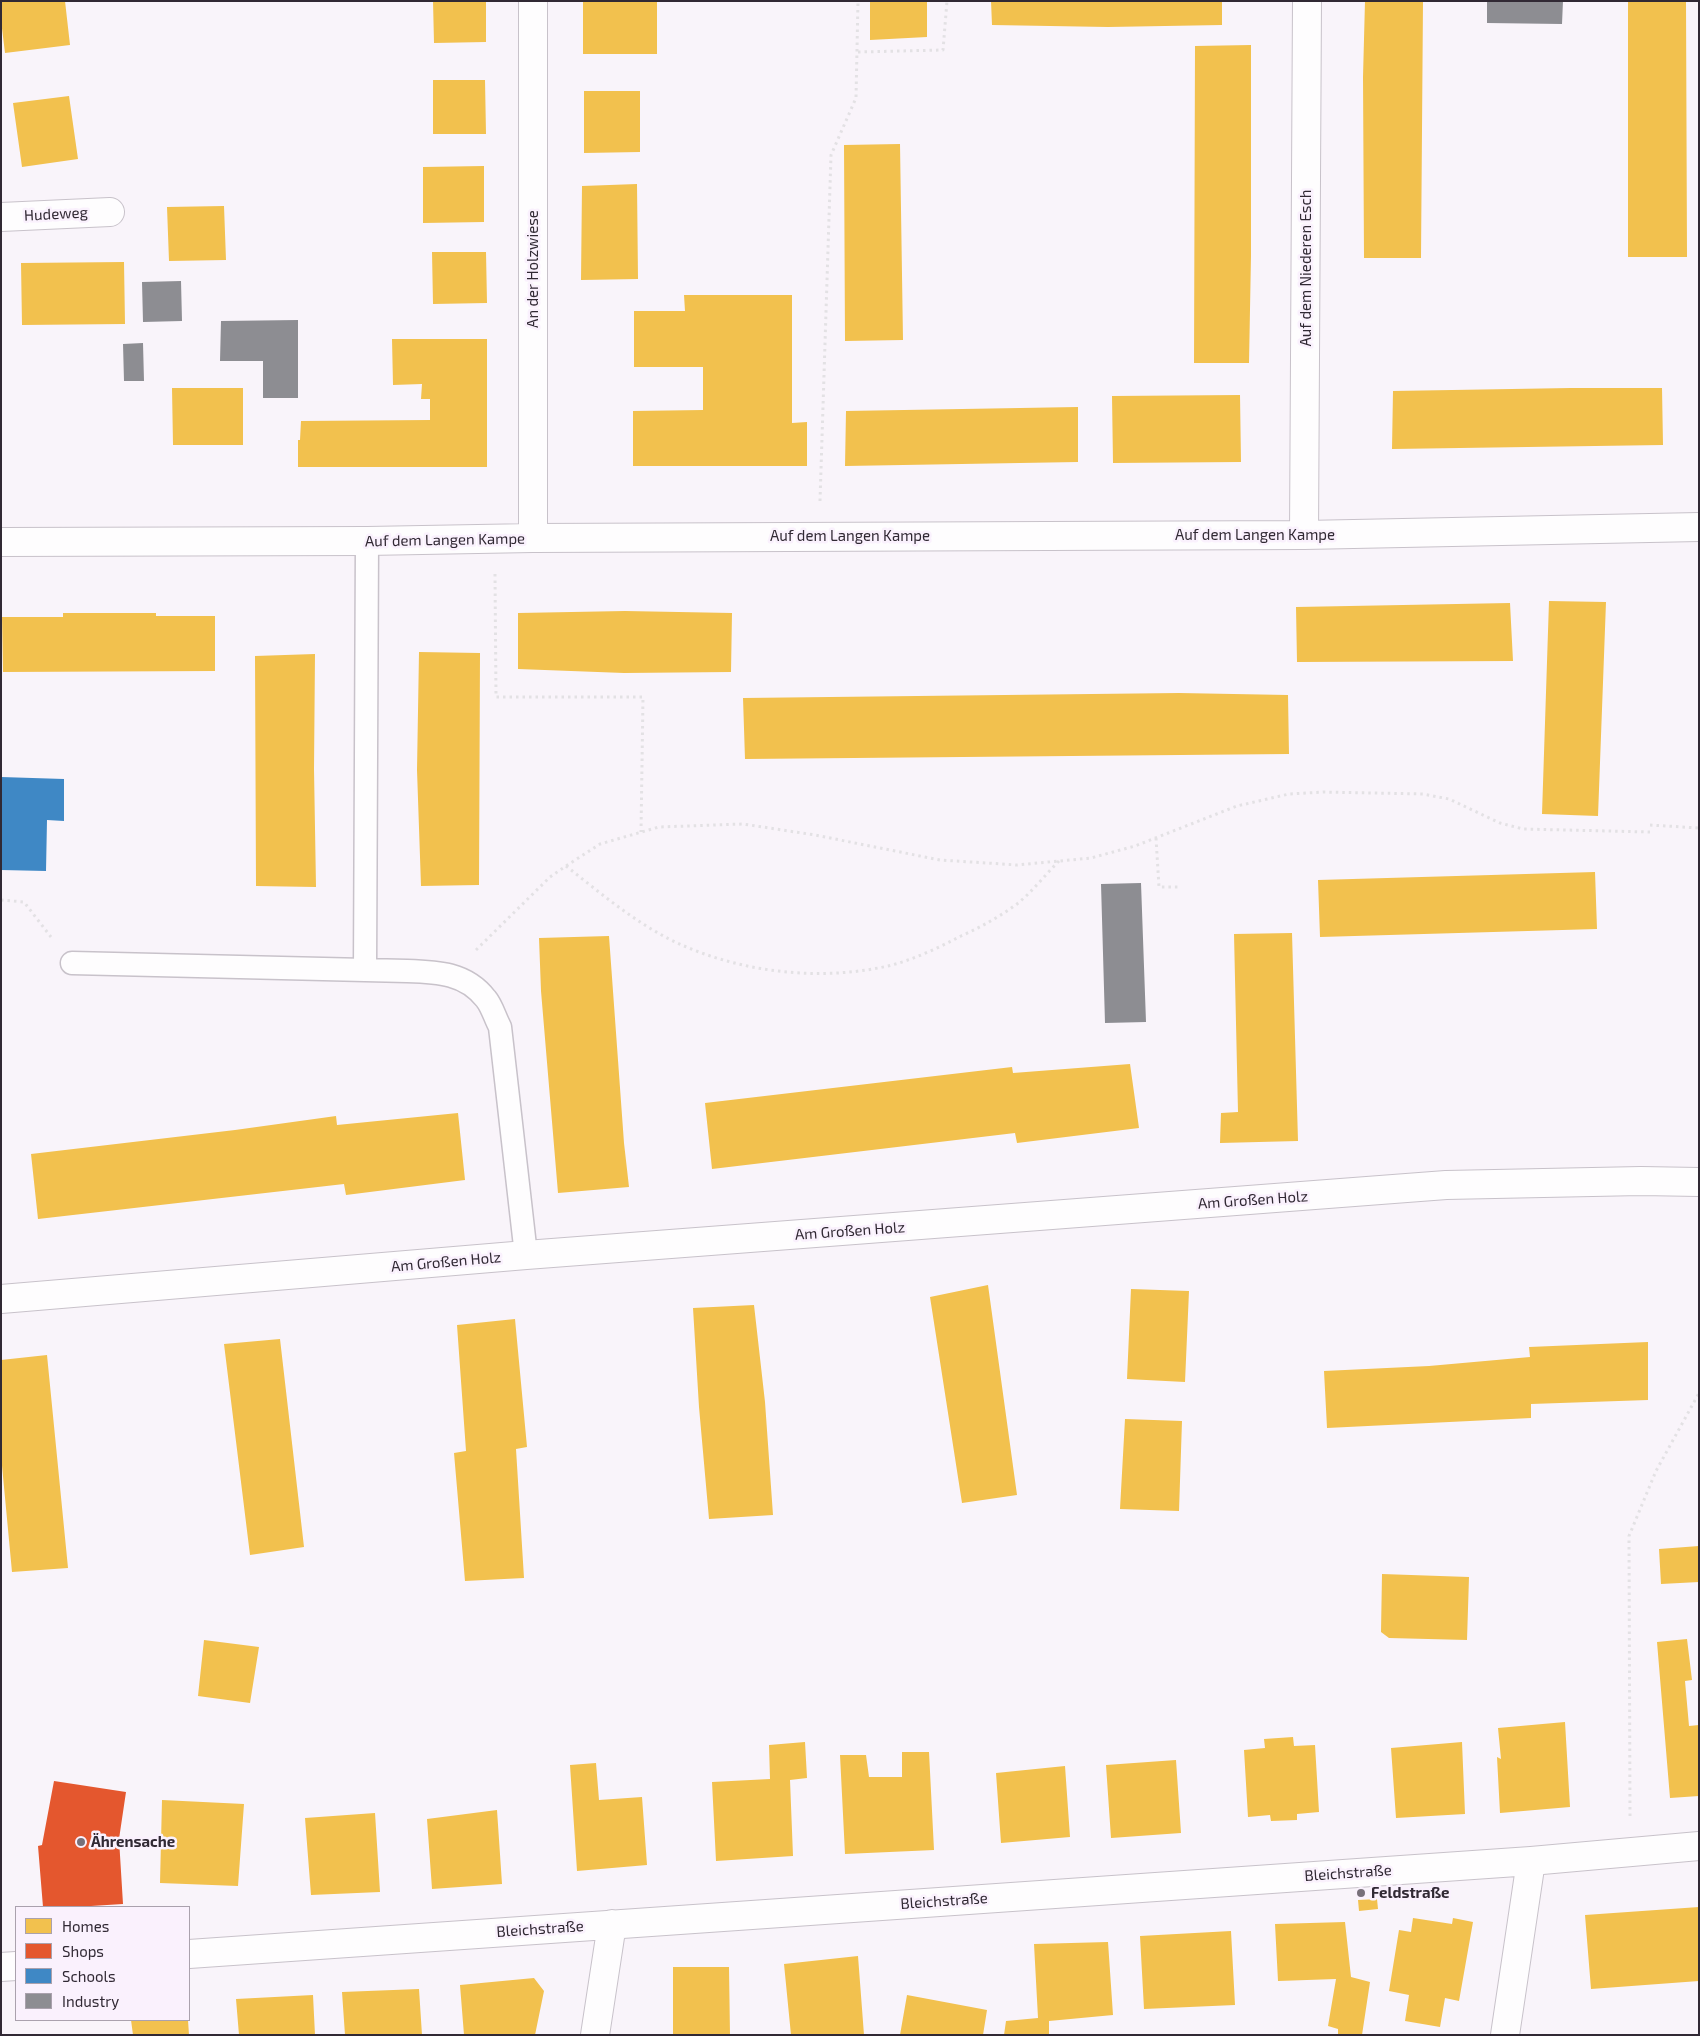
<!DOCTYPE html>
<html>
<head>
<meta charset="utf-8">
<style>
	body { margin:0 }
	#map { position:relative; width:1700px; height:2036px; overflow:hidden; background:#f9f4fa; font-family:"Exo 2",sans-serif }
	canvas { display:block }
	.frame { position:absolute; inset:0; border:2px solid #312934; pointer-events:none }
	.legend { position:absolute; left:15px; top:1906px; width:175px; height:115px; box-sizing:border-box; background:#faf1fd; border:1px solid #aaa1ad; margin:0; padding:6px 9px; list-style:none; font-size:15px; color:#312934 }
	.legend li { display:flex; align-items:center; gap:10px; height:25px }
	.legend b { width:25px; border:1px solid #aaa1ad }
</style>
</head>
<body>
<div id="map">
<canvas width="1700" height="2036"></canvas>
<div class="frame"></div>
<ul class="legend">
<li><b style="height:14px;background:#f2c14e"></b>Homes</li>
<li><b style="height:14px;background:#e4572e"></b>Shops</li>
<li><b style="height:14px;background:#3f88c5"></b>Schools</li>
<li><b style="height:14px;background:#8d8d92"></b>Industry</li>
</ul>
</div>
<script>
const ctx = document.querySelector('canvas').getContext('2d');
ctx.lineJoin = 'round';
function fill(path, color) { ctx.fillStyle = color; ctx.fill(path, 'evenodd'); }
function strokePath(path, color, width, dash) { ctx.strokeStyle = color; ctx.lineWidth = width; ctx.lineCap = dash ? 'butt' : 'round'; ctx.setLineDash(dash || []); ctx.stroke(path); }
function write(font, color, halo, rows, align = 'center') {
  ctx.font = font + ' "Exo 2",sans-serif'; ctx.lineWidth = 5; ctx.setLineDash([]); ctx.textBaseline = 'middle'; ctx.strokeStyle = halo; ctx.fillStyle = color; for (const [text, x, y, turn = 0] of rows) {
    ctx.save(); ctx.translate(x, y); ctx.rotate((+turn || 0) * Math.PI / 180); ctx.textAlign = isNaN(turn) ? turn : align; if (halo) ctx.strokeText(text, 0, 0); ctx.fillText(text, 0, 0); ctx.restore();
  }
}
const homes = new Path2D(`
	M1 1H65L70 45 5 53 1 20Z
	M433 1H486V42L434 43Z
	M583 1H657V54H583Z
	M870 1H927V37L870 40Z
	M991 1H1222V25L1108 27 992 25Z
	M1365 1H1423L1421 258H1364L1363 77Z
	M1628 1H1686L1687 257H1628Z
	M1251 45V256L1249 363H1194L1195 46Z
	M433 80H485L486 134H433Z
	M584 91H640V152L584 153Z
	M69 96 78 159 22 167 13 103Z
	M900 144 903 340 845 341 844 145Z
	M484 166V222L423 223V167Z
	M637 184 638 279 581 280 582 186Z
	M224 206 226 260 169 261 167 207Z
	M432 252H486L487 303 433 304Z
	M124 262 125 324 22 325 21 263Z
	M684 295H792V423L807 422V466H633V411L703 410V367H634V311H685Z
	M392 339H487V467H298V440H300L301 421 430 420V399H421L422 384 393 385Z
	M172 388H243V445H173Z
	M1571 388H1662L1663 445 1392 449 1393 391Z
	M1240 395 1241 462 1113 463 1112 396Z
	M1078 407V462L845 466 846 411Z
	M1549 601 1606 602 1598 816 1542 814Z
	M1510 603 1513 661 1297 662 1296 607Z
	M625 611 732 613 731 672 624 673 518 669V613Z
	M63 613H156V616H215V671L3 672 2 617H63Z
	M419 652 480 653 479 885 421 886 417 770Z
	M315 654 314 769 316 887 256 886 255 656Z
	M1179 693 1288 695 1289 754 745 759 743 698Z
	M1595 872 1597 929 1320 937 1318 880Z
	M1292 933 1298 1141 1220 1143 1221 1113 1238 1112 1234 934Z
	M609 936 624 1143 629 1187 558 1193 541 991 539 938Z
	M1130 1064 1139 1128 1017 1143 1015 1133 712 1169 705 1103 1012 1067 1013 1073Z
	M458 1113 465 1180 346 1195 344 1184 38 1219 31 1154 235 1130 336 1116 337 1125Z
	M988 1285 1017 1495 962 1503 930 1297Z
	M1131 1289 1189 1291 1185 1382 1127 1379Z
	M754 1305 765 1402 773 1515 709 1519 699 1407 693 1308Z
	M515 1319 527 1447 516 1449 524 1578 465 1581 454 1453 466 1451 457 1325Z
	M280 1339 304 1547 250 1555 224 1344Z
	M1648 1342V1400L1531 1404V1418L1327 1428 1324 1371 1429 1366 1530 1357 1529 1347Z
	M47 1355 68 1568 12 1572 1 1455V1360Z
	M1125 1419 1182 1421 1179 1511 1120 1509Z
	M1699 1546V1582L1661 1584 1659 1549Z
	M1382 1574 1469 1577 1467 1640 1389 1638 1381 1632Z
	M1687 1639 1692 1680 1685 1681 1689 1726 1699 1725V1796L1670 1798 1657 1642Z
	M204 1640 259 1647 250 1703 198 1696Z
	M1565 1722 1570 1807 1500 1813 1497 1757 1501 1759 1498 1728Z
	M1293 1737 1294 1746 1315 1745 1319 1812 1297 1814V1820L1271 1821 1270 1815 1248 1817 1244 1750 1265 1748 1264 1739Z
	M805 1742 807 1778 790 1780 793 1856 716 1861 712 1782 770 1779 769 1745Z
	M1462 1742 1465 1814 1396 1818 1391 1748Z
	M902 1752H929L934 1850 845 1854 840 1755H866L869 1777H902Z
	M1176 1760 1181 1833 1111 1838 1106 1765Z
	M596 1763 599 1800 642 1797 647 1865 577 1871 570 1765Z
	M1065 1766 1070 1837 1001 1843 996 1773Z
	M162 1800 244 1804 238 1886 160 1883Z
	M497 1810 502 1884 432 1889 427 1819Z
	M375 1813 380 1892 311 1895 305 1818Z
	M1377 1899 1378 1909 1359 1911 1358 1900Z
	M1699 1907V1981L1591 1989 1585 1915Z
	M1413 1918 1452 1924 1453 1918 1473 1922 1459 2001 1445 1998 1440 2027 1405 2021 1409 1995 1389 1991 1399 1930 1411 1932Z
	M1345 1922 1351 1977 1370 1982 1362 2035H1338V2029L1328 2026 1336 1979 1278 1981 1275 1924Z
	M1231 1931 1235 2005 1144 2009 1140 1936Z
	M1108 1942 1113 2015 1049 2021V2035H1004L1006 2021 1038 2018 1034 1944Z
	M858 1956 864 2035H791L784 1964Z
	M673 1967H729L730 2035H673Z
	M534 1978 544 1991 535 2035H464L460 1985Z
	M419 1989 422 2035H345L342 1992Z
	M313 1995 315 2035H239L236 1999Z
	M907 1995 987 2010 983 2035H900Z
	M131 2020H188L189 2035H133Z`);
const shops = new Path2D(`
	M54 1781 126 1792 119 1839 123 1904 75 1907H43L38 1846 42 1845Z`);
const schools = new Path2D(`
	M1 777 64 779V821L47 820 46 871 1 870Z`);
const industry = new Path2D(`
	M1487 1H1563L1562 24 1487 23Z
	M181 281 182 321 143 322 142 282Z
	M298 320V398H263V361H220L221 321Z
	M143 343 144 381H124L123 344Z
	M1141 883 1146 1022 1105 1023 1101 884Z`);
const path = new Path2D(`
	M858 52 943 50 947 1
	M820 501 831 155 856 98 858 1
	M495 574 496 697H643L641 832
	M1650 825 1699 828
	M1156 838 1159 887H1178
	M566 866C603 895 640 927 684 946 747 973 821 981 888 966 913 960 938 948 961 936 981 927 999 917 1017 904 1032 892 1045 875 1059 861
	M1 900 24 902 51 937
	M476 950 550 877 566 866 600 844 659 827 743 824 815 835 940 860 1017 865 1091 858 1135 846 1237 806 1289 794 1323 792 1423 794 1449 799 1500 823 1523 829 1650 832
	M1630 1816 1629 1536 1656 1471 1699 1393`);
const lane = new Path2D(`
	M72 963 407 971C438 972 466 973 486 999 492 1006 495 1018 500 1027L526 1255
	M365 970 367 541`);
const street = new Path2D(`
	M1 217 110 212
	M1304 535 1307 1
	M533 538V1
	M1 542 367 541 533 538 1304 535 1699 527
	M1 1299 526 1255 1446 1185 1641 1181 1699 1182
	M189 1954 1531 1861 1699 1846
	M1 1967 16 1966
	M595 2035 612 1924
	M1505 2035 1531 1861`);
const markers = [
	[81,1842,5,"#777079"],
	[1361,1893,5,"#777079"]
];
const streetNames = [
	["Hudeweg",56,214,-3],
	["Auf dem Niederen Esch",1306,268,-90],
	["An der Holzwiese",533,269,-90],
	["Auf dem Langen Kampe",1255,535],
	["Auf dem Langen Kampe",850,536],
	["Auf dem Langen Kampe",445,540,-1],
	["Am Großen Holz",1253,1200,-4],
	["Am Großen Holz",850,1231,-4],
	["Am Großen Holz",446,1262,-5],
	["Bleichstraße",1348,1873,-4],
	["Bleichstraße",944,1901,-4],
	["Bleichstraße",540,1929,-4]
];
const poiNames = [
	["Ährensache",91,1842],
	["Feldstraße",1371,1893]
];
fill(homes, '#f2c14e');
fill(shops, '#e4572e');
fill(schools, '#3f88c5');
fill(industry, '#8d8d92');
strokePath(lane, '#c8c2ca', 25);
strokePath(street, '#c8c2ca', 30);
strokePath(path, '#e3e1e4', 3, [2.5, 4]);
strokePath(lane, '#fefdfe', 22);
strokePath(street, '#fefdfe', 28);
for (const [x, y, r, color] of markers) { const dot = new Path2D(); dot.arc(x, y, r, 0, 2 * Math.PI); ctx.fillStyle = color; ctx.fill(dot); strokePath(dot, '#faf1fd', 2); }
write('15px', '#312934', '#faf1fd', streetNames);
write('bold 15px', '#312934', '#faf1fd', poiNames, 'left');
</script>
</body>
</html>
